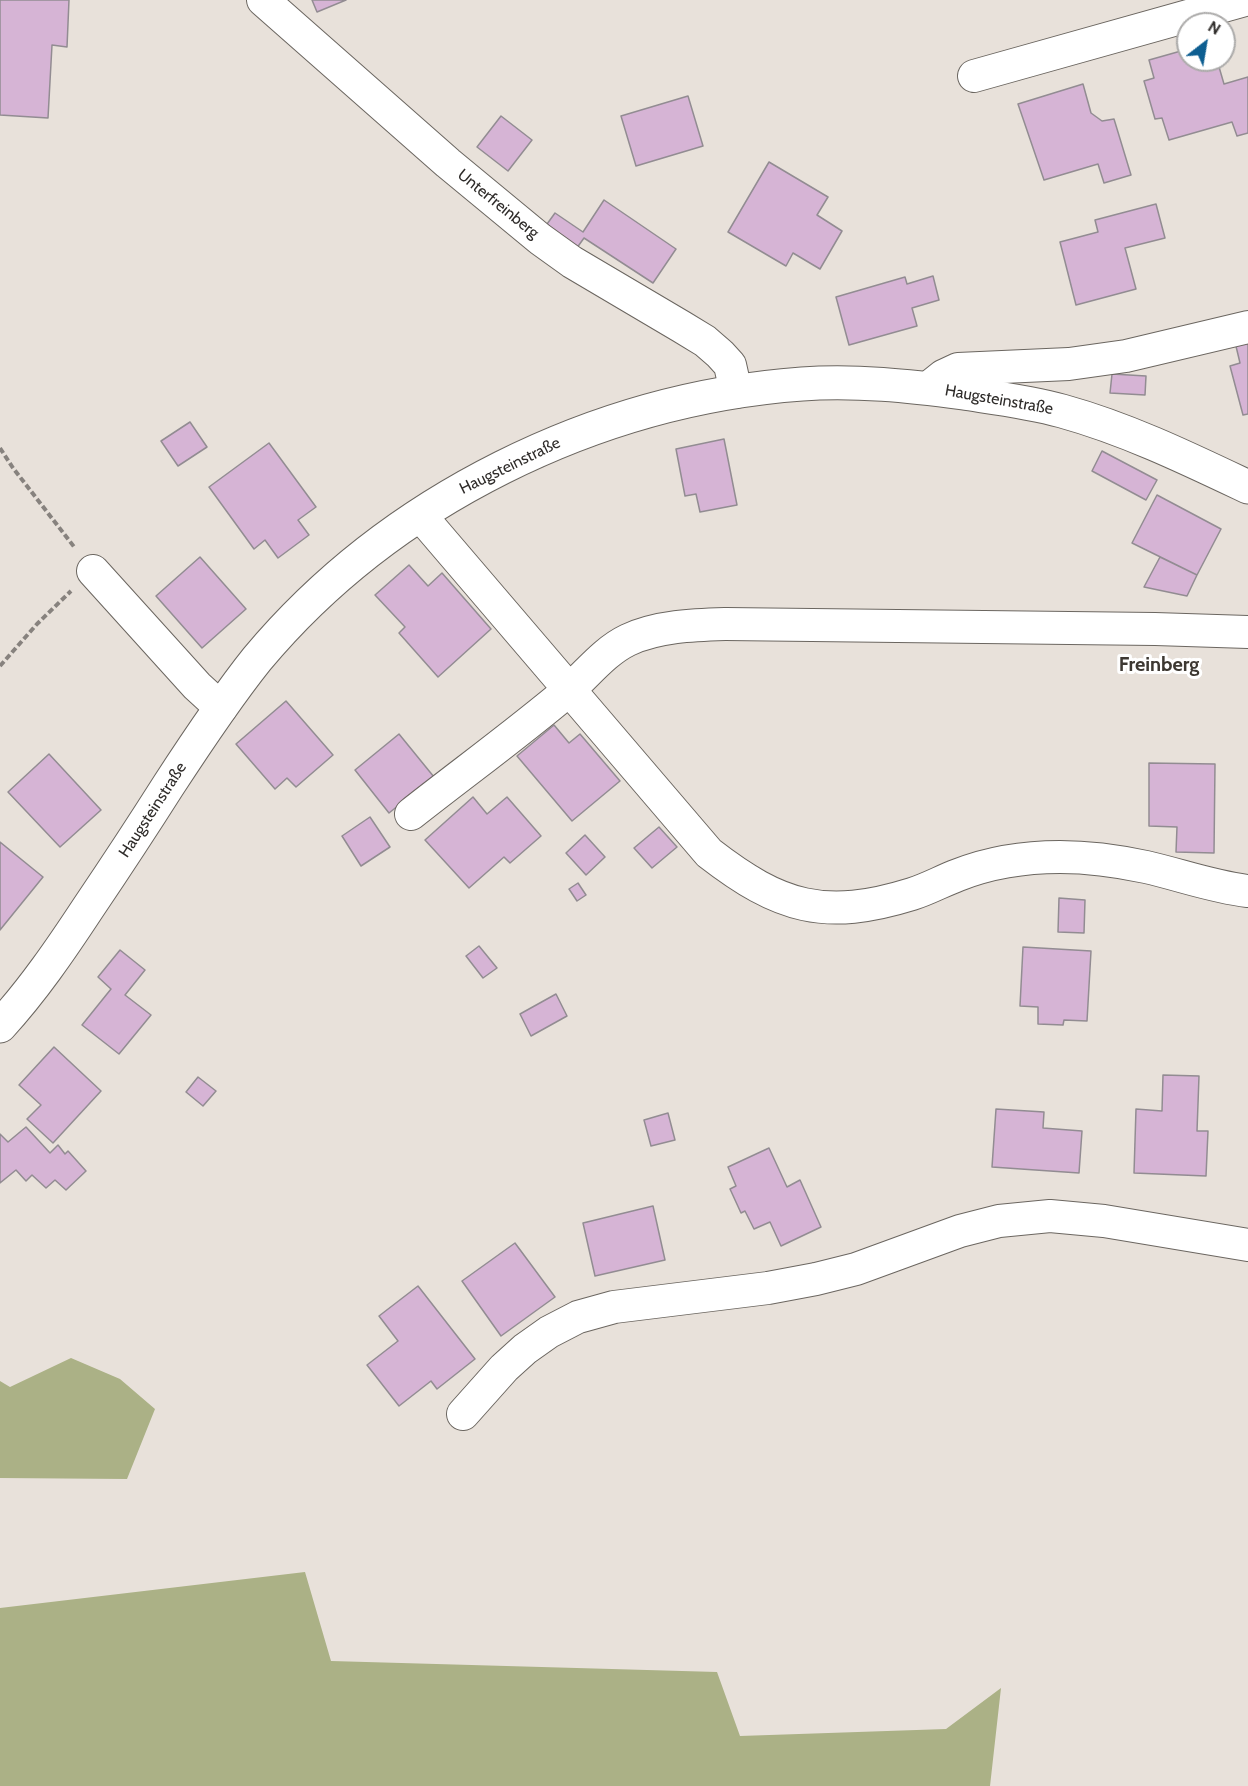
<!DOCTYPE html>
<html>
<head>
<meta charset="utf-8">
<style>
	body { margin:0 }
	#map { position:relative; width:1248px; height:1786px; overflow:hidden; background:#e8e1da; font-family:Cabin,sans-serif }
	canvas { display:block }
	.north { position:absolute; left:1176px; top:12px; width:60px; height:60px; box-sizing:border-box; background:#fff; border:2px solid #acabaa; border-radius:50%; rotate:31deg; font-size:16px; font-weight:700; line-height:24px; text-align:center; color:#2f2c2a }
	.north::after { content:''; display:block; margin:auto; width:21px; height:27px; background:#0d5e91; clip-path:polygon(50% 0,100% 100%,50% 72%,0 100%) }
</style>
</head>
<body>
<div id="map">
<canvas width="1248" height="1786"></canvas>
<div class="north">N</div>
</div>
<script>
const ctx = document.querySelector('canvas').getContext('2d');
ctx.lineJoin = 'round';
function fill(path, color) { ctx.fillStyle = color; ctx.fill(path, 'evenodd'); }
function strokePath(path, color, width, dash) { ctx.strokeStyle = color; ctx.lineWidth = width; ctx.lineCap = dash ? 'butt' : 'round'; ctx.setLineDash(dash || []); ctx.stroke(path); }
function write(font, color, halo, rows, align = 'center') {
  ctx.font = font + ' Cabin,sans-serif'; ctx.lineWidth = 6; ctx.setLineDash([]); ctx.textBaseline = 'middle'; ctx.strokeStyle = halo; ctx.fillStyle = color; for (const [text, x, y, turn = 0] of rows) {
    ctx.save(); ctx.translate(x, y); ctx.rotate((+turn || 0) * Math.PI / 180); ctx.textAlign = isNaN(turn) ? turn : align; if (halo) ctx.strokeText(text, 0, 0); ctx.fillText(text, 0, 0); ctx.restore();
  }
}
const forest = new Path2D(`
	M71 1358 120 1379 155 1409 127 1479 0 1478V1381L10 1387Z
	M305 1572 331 1661 717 1672 740 1736 946 1729 1001 1688 990 1786H0V1608Z`);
const building = new Path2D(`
	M0 0H69L67 47 52 45 48 118 0 115Z
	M312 0H346L317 12Z
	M1188 49V60H1217L1224 84 1248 77V133L1237 136 1232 122 1169 140 1162 118 1155 119 1144 81 1154 78 1149 60Z
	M1083 84 1091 113 1102 121 1114 119 1131 175 1104 183 1098 164 1044 180 1018 104Z
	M688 96 703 146 636 166 621 116Z
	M501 116 532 140 508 171 477 147Z
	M769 162 828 197 817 215 842 231 820 269 793 253 786 266 728 232Z
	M604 200 676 249 653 283 584 238 574 252 542 231 555 213 583 232Z
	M1156 204 1165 238 1125 248 1136 289 1076 305 1060 242 1098 232 1095 220Z
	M933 276 939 300 912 308 917 326 849 345 836 297 905 277 907 284Z
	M1248 338V414L1243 415 1230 366 1240 363 1235 342Z
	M1112 374 1146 376 1145 395 1110 393Z
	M190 422 207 447 178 466 161 441Z
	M724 439 737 505 700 512 696 494 685 496 676 449Z
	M269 443 316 507 298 520 309 535 278 558 265 540 254 549 209 487Z
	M1102 451 1157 480 1146 500 1092 471Z
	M1157 495 1221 529 1197 575 1132 543Z
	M200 557 246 609 202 648 156 596Z
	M1160 557 1197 575 1187 596 1144 587Z
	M409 565 428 586 442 573 491 629 438 677 399 633 405 627 375 595Z
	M286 701 333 755 296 787 287 778 275 789 236 744Z
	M554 725 569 743 580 734 620 781 572 821 517 756Z
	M399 734 434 777 389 813 355 770Z
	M49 754 101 810 60 847 8 792Z
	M1149 763 1215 764 1214 853 1176 852 1177 827 1149 826Z
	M473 797 487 814 507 797 541 836 510 863 504 857 469 888 425 840Z
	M370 817 390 847 361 866 342 836Z
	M659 827 677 847 652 868 634 848Z
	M585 835 605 857 586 875 566 853Z
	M0 842 43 877 0 930Z
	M578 883 586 895 577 901 569 889Z
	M1059 898 1085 900 1084 933 1058 932Z
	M479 946 497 968 483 978 466 956Z
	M1023 947 1091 951 1087 1021 1064 1020 1063 1025 1038 1024V1007L1020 1006Z
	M120 950 145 970 125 995 151 1015 119 1054 82 1025 111 989 98 977Z
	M556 994 567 1016 531 1036 520 1014Z
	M54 1047 101 1091 53 1143 27 1119 41 1105 19 1085Z
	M1163 1075 1199 1076 1197 1131H1208L1206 1176 1134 1173 1136 1109 1162 1111Z
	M198 1077 216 1091 203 1106 186 1092Z
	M996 1109 1044 1112 1043 1128 1082 1131 1079 1173 992 1167Z
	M668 1113 675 1140 651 1146 644 1120Z
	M26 1127 50 1153 58 1145 65 1154 68 1151 86 1171 66 1190 55 1180 46 1188 32 1175 26 1181 16 1170 0 1183V1134L8 1142Z
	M769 1148 787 1187 800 1180 821 1227 781 1246 770 1222 754 1229 745 1211 741 1213 730 1189 736 1186 728 1167Z
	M653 1206 665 1260 595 1276 583 1223Z
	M515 1243 555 1297 501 1336 462 1281Z
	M418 1286 475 1359 437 1389 431 1381 399 1406 367 1365 398 1341 379 1316Z`);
const path = new Path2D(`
	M0 448 13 468 75 548
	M0 666 37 624 71 591`);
const minor = new Path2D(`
	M263 0 448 163 540 239 572 262 682 327 705 341 720 354 730 365 736 392
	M974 76 1245 0
	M928 388 943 376 958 369 1069 364 1126 356 1248 327
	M420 515 709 853C780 908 825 921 912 894 928 889 942 881 958 875 991 862 1025 857 1060 857 1090 857 1118 861 1146 867 1181 875 1213 887 1248 891
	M93 571 197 686 221 708
	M411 814C463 773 518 733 569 690 588 673 605 651 628 640 658 626 694 625 726 624L1155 629 1248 632
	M463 1414 504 1368 525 1349 549 1332 578 1317 614 1307 768 1288 816 1279 856 1269 960 1231 999 1221 1050 1216 1104 1221 1248 1245`);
const major = new Path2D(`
	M0 1026C33 990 61 949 88 908 115 868 142 827 168 786 196 743 225 699 257 659 390 500 596 399 802 384 855 380 910 386 963 393 996 398 1030 402 1062 411 1127 429 1187 458 1248 487`);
const streetNames = [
	["Unterfreinberg",498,204,39],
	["Haugsteinstraße",999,400,10],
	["Haugsteinstraße",510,466,-26],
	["Haugsteinstraße",153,810,-57]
];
const quarterNames = [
	["Freinberg",1159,665]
];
fill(forest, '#abb186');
fill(building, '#d6b4d5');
strokePath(building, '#928c92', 1.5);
strokePath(minor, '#6b6660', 34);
strokePath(major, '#6b6660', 35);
strokePath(path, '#87827e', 4, [6, 3]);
strokePath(minor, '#fff', 32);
strokePath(major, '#fff', 33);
write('16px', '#2f2c2a', '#fff', streetNames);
write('bold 20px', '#3d3832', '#fff', quarterNames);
</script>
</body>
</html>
